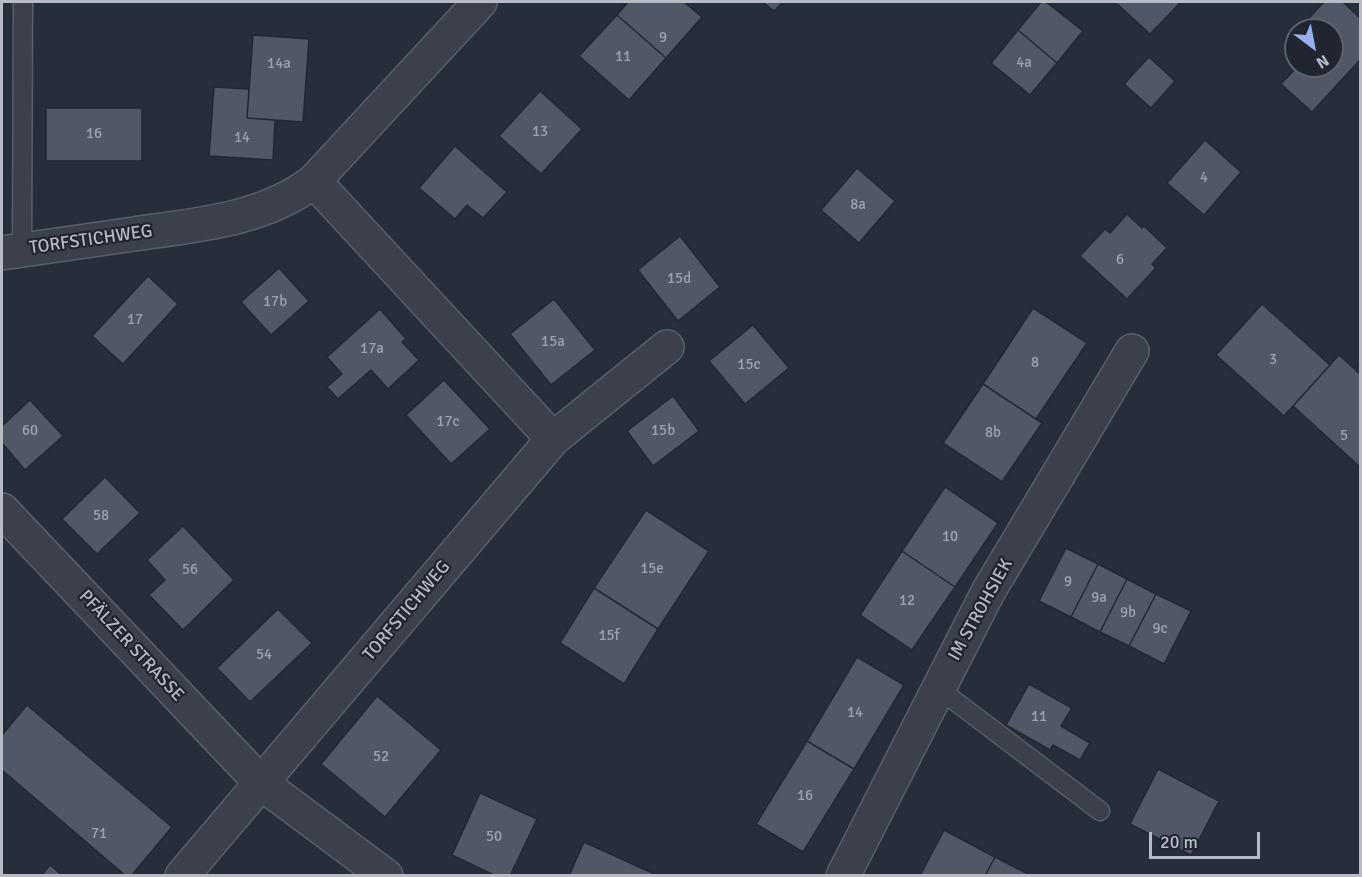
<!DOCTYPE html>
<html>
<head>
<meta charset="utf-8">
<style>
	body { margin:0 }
	#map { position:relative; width:1362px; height:877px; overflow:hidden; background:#272e3b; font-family:Signika,sans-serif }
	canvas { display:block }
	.frame { position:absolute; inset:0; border:3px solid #b6bbc7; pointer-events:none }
	.north { position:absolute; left:1284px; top:18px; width:60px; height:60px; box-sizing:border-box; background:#202531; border:2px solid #5c616d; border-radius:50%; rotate:148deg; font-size:16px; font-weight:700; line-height:24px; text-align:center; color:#b6bbc7 }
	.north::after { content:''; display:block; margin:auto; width:21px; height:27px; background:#97b0ec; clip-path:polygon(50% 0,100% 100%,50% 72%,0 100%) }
	.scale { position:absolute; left:1149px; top:832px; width:111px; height:27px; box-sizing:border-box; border:3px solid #b6bbc7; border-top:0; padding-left:8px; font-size:18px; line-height:21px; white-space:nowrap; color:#b6bbc7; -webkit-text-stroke:4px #202531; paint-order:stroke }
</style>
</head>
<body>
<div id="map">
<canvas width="1362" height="877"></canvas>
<div class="frame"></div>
<div class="north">N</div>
<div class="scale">20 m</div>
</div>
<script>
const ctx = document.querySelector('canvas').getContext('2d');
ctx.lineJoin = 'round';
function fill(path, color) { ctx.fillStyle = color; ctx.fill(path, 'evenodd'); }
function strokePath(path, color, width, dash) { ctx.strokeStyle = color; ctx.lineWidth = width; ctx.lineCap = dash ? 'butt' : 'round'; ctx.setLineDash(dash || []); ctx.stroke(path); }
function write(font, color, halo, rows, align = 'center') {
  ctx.font = font + ' Signika,sans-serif'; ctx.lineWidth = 4.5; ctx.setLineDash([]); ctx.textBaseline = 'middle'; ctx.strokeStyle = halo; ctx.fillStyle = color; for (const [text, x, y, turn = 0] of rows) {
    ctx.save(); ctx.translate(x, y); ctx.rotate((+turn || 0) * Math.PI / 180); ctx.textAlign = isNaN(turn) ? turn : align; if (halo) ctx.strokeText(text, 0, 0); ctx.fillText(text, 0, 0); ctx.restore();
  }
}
const building = new Path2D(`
	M628 2H684L702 17 666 58 617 15Z
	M763 2H783L774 11Z
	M1041 2H1046L1083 31 1057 63 1018 30Z
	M1115 2H1181L1150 34Z
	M1324 2H1343L1360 18V60L1312 112 1281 84 1298 66H1332V30H1298Z
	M617 15 666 58 629 100 579 56Z
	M1018 30 1057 63 1030 95 991 63Z
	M1296 32V47L1289 40Z
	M253 35 309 39 303 122 247 118Z
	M1149 57 1175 81 1151 108 1124 84Z
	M214 87 249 89 247 118 275 120 273 160 209 156Z
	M540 91 582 129 541 174 499 136Z
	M46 108H142V161H46Z
	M1205 140 1241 172 1204 215 1167 183Z
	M455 146 507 192 483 218 467 205 455 219 419 188Z
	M857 168 895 201 859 243 821 210Z
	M1127 214 1142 228 1144 226 1167 248 1152 264 1156 268 1127 299 1080 256 1105 229 1110 233Z
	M680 236 720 287 678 321 638 270Z
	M279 268 309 301 271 335 241 302Z
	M148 276 178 304 123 364 92 336Z
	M554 299 595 350 551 385 510 334Z
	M1262 304 1330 365 1284 416 1216 355Z
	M1033 308 1087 343 1036 419 983 384Z
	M380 309 406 339 402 342 419 360 388 389 371 370 338 399 327 387 342 374 327 357Z
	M753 325 789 368 745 404 709 361Z
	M1339 355 1360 374V467L1293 406Z
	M444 380 490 429 451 464 406 415Z
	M983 384 1042 423 1002 482 943 443Z
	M673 396 699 431 653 466 627 431Z
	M30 400 63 436 25 470 2 443V426Z
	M105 477 140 513 97 554 62 519Z
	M945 487 998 523 955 587 902 551Z
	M646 510 709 551 658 629 594 588Z
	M183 526 234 580 183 630 149 595 165 580 147 560Z
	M1066 548 1098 564 1071 617 1039 601Z
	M902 551 955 587 912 650 860 615Z
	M1098 564 1127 579 1100 632 1071 617Z
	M1127 579 1156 594 1129 646 1100 632Z
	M594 588 658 629 624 684 560 643Z
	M1156 594 1191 611 1164 664 1129 646Z
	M278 609 312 643 250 702 217 668Z
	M857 657 904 685 854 769 807 741Z
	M1029 684 1072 708 1061 726 1090 743 1080 760 1053 745 1050 750 1006 725Z
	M377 696 441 750 385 817 321 764Z
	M27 705 172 827 131 876H126L2 770V735Z
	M807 741 854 769 803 852 756 824Z
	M1158 769 1219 801 1191 855 1130 824Z
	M480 793 537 819 510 876H496L452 855Z
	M944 830 995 857 985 876H920Z
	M584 842 659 876H569Z
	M995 857 1032 876H985Z
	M50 865 63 876H41Z`);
const service = new Path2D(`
	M22 250 23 2
	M939 689 1100 811`);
const minor = new Path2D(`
	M2 253C46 247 90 240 134 234 196 225 264 220 314 181L480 2
	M553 439 667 347
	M2 510 261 783 386 876
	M182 876 553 439 314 181
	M843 876 988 592 1132 351`);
const numberNames = [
	["9",663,38],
	["11",623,57],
	["4a",1024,63],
	["14a",279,64],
	["13",540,132],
	["16",94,134],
	["14",242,138],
	["4",1204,178],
	["8a",858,205],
	["6",1120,260],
	["15d",679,279],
	["17b",275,302],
	["17",135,320],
	["15a",553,342],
	["17a",372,349],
	["3",1273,360],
	["8",1035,363],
	["15c",749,365],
	["17c",448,422],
	["60",30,431],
	["15b",663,431],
	["8b",993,433],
	["5",1344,436],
	["58",101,516],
	["10",950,537],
	["15e",652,569],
	["56",190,570],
	["9",1068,582],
	["9a",1099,598],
	["12",907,601],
	["9b",1128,613],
	["9c",1160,629],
	["15f",609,636],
	["54",264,655],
	["14",855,713],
	["11",1039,717],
	["52",381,757],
	["16",805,796],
	["71",99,834],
	["50",494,837]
];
const streetNames = [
	["TORFSTICHWEG",91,240,-8],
	["IM STROHSIEK",981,610,-61],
	["TORFSTICHWEG",407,611,-50],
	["PFÄLZER STRASSE",131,646,47]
];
fill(building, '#505867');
strokePath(building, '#222733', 1.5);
strokePath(service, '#595e6a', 21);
strokePath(minor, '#595e6a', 36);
strokePath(service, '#3b404c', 18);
strokePath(minor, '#3b404c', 33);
write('15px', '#9ca2af', null, numberNames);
write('18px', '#b6bbc7', '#202531', streetNames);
</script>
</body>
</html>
